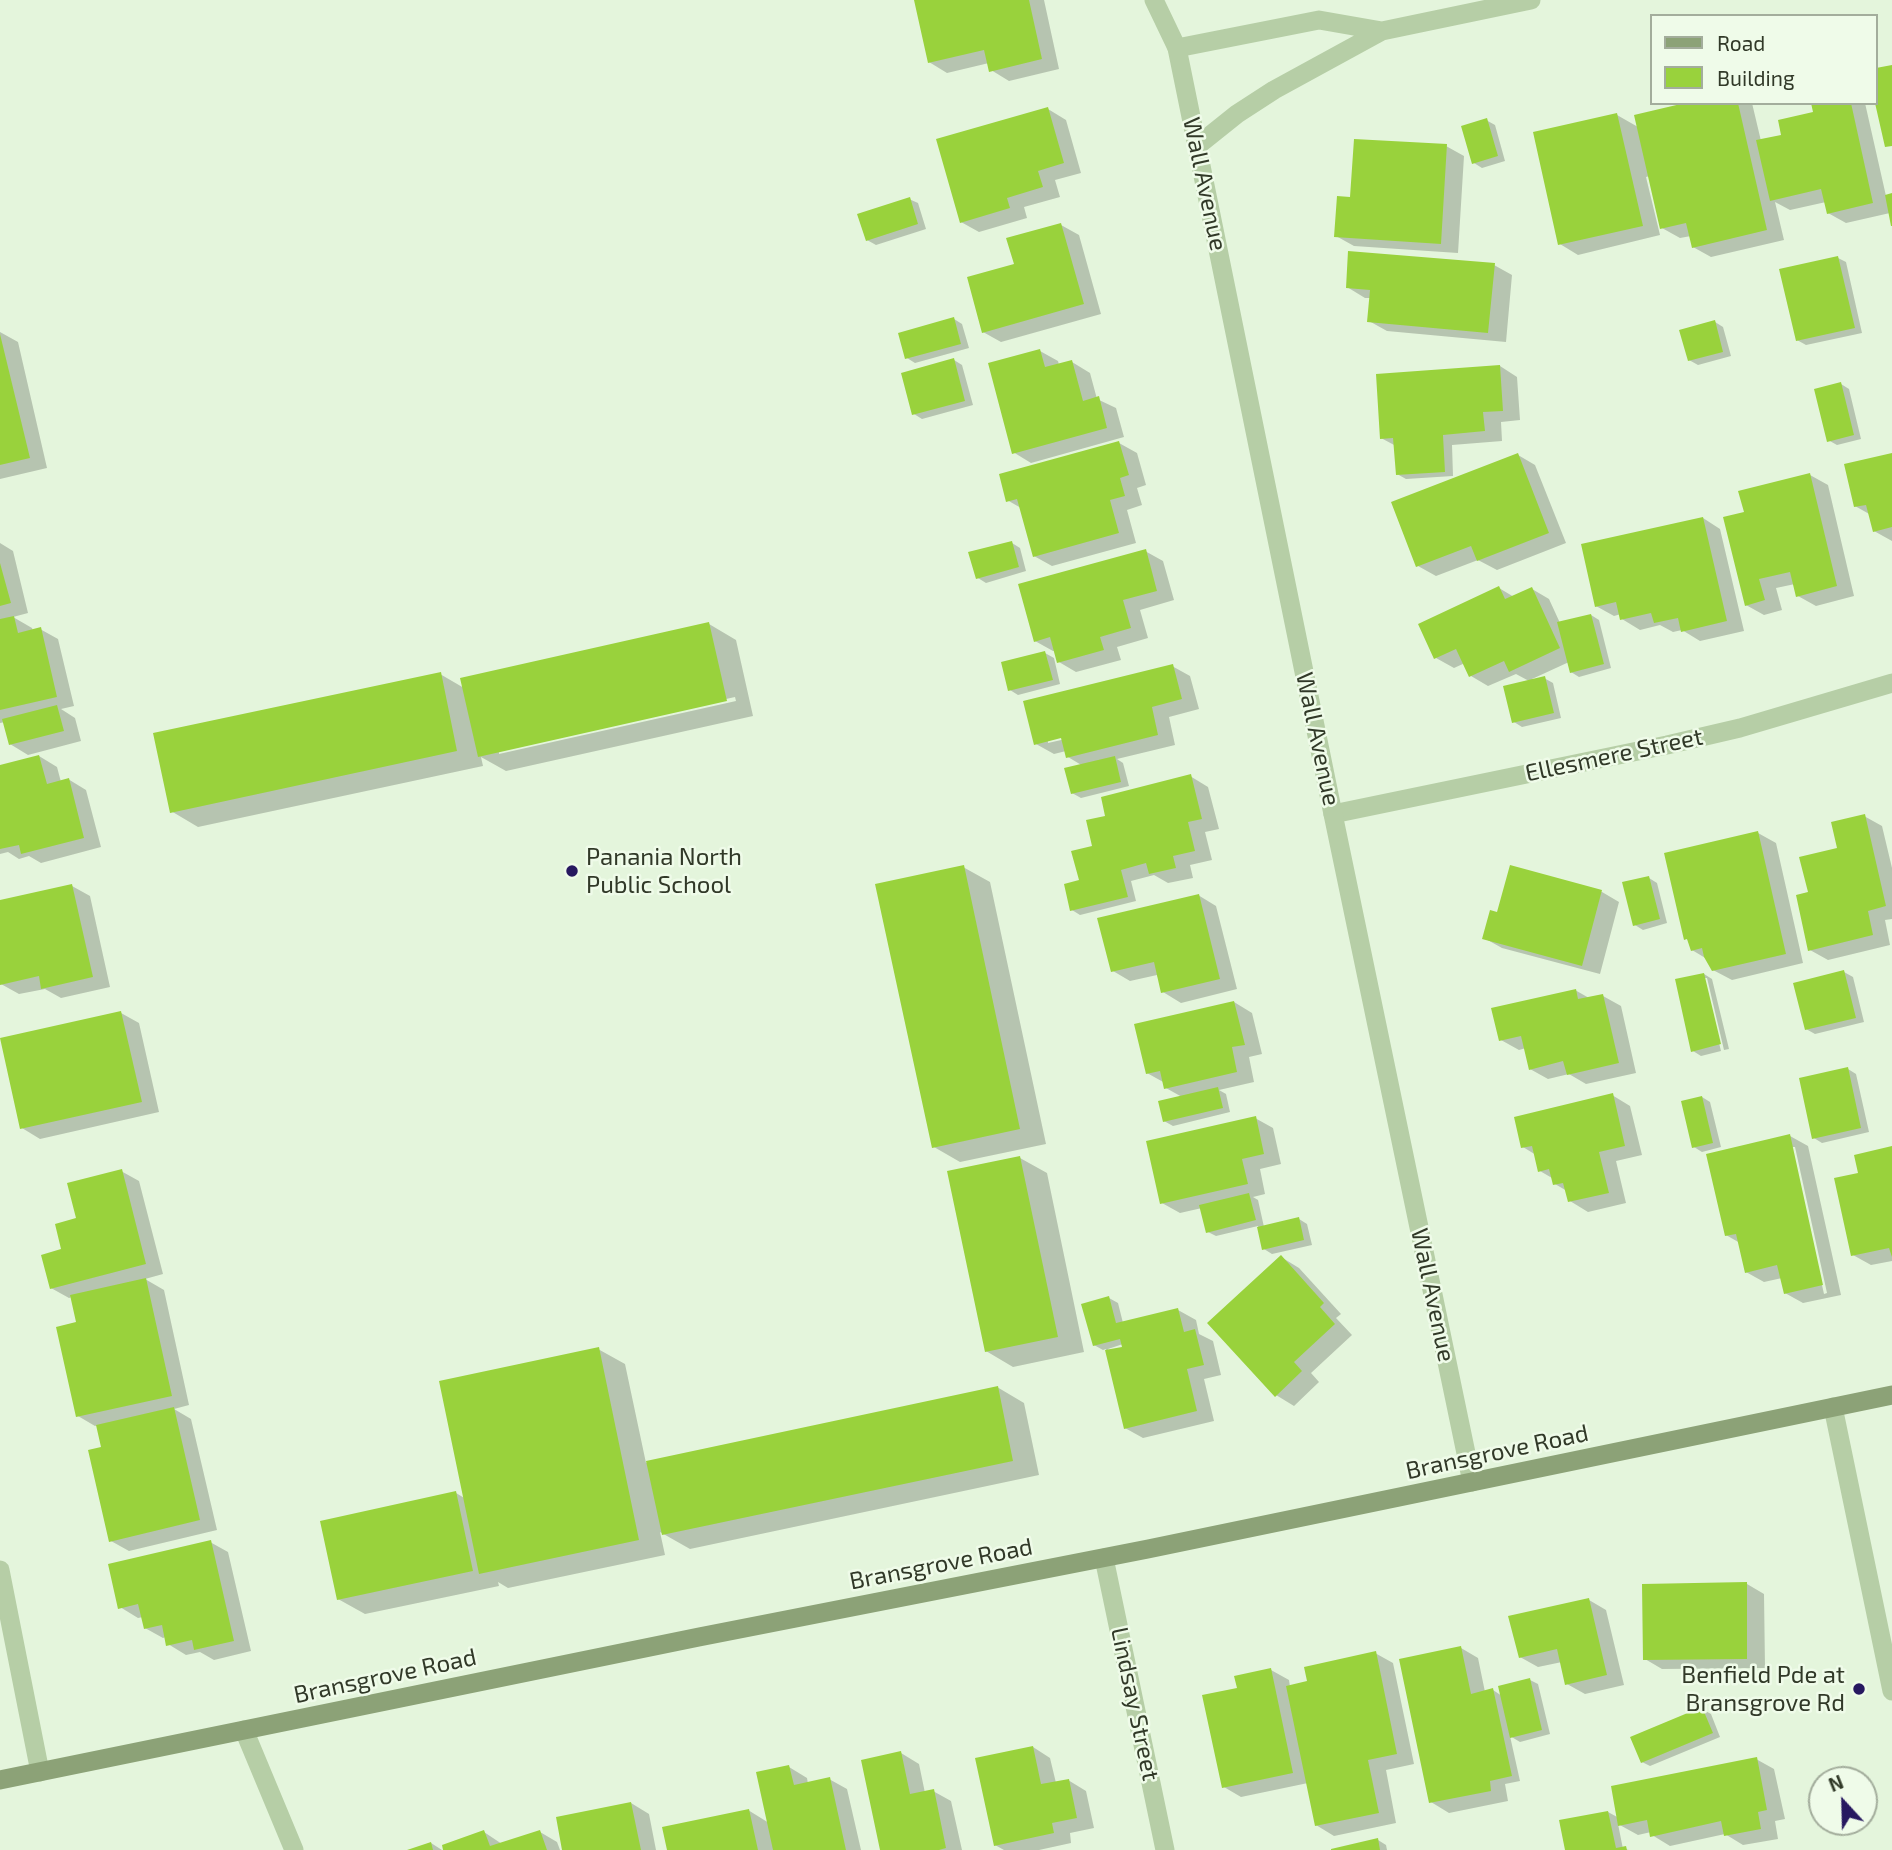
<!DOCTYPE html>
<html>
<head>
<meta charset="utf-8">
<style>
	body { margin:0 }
	#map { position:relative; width:1892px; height:1850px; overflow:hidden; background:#e4f5dc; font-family:"Exo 2",sans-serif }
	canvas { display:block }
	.legend { position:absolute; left:1650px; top:14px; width:228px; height:91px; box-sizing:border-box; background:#effbe9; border:2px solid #a3ad9c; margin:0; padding:9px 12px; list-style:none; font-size:21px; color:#313928 }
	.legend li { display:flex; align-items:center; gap:14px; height:35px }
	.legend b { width:35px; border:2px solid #a3ad9c }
	.north { position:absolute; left:1808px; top:1766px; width:70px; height:70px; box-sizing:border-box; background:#effbe9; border:2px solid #a3ad9c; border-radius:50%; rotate:338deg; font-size:19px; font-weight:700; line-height:28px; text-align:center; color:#313928 }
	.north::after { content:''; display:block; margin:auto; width:24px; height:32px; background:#271860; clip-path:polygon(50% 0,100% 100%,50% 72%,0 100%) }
</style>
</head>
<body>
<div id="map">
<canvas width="1892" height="1850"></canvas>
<ul class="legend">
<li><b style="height:9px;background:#8ca277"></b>Road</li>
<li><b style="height:19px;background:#99d23c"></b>Building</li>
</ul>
<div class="north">N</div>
</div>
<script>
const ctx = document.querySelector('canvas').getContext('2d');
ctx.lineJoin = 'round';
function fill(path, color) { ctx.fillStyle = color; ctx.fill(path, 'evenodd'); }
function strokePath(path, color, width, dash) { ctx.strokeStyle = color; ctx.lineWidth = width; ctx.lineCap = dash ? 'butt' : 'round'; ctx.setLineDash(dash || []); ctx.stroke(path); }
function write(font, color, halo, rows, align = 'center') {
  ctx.font = font + ' "Exo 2",sans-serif'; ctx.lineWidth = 5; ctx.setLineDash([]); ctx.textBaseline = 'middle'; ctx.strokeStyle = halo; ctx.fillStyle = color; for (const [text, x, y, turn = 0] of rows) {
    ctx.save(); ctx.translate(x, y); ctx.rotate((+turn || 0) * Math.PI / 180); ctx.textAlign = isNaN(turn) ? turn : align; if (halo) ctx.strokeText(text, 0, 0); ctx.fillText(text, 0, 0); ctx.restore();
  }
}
const shadow = new Path2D(`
	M923 0H1044L1059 69 1009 81 991 70 989 63 947 73 929 62Z
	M1693 103H1752L1761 141 1783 136 1815 114 1812 103H1865L1886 196 1892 195V223L1890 213 1846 223 1828 213 1826 202 1790 210 1775 202 1784 240 1711 257 1693 247 1691 236 1680 238 1662 228 1650 176 1646 177 1660 235 1578 255 1560 244 1617 115 1638 127Z
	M1048 109 1066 120 1081 173 1055 180 1060 197 1024 207 1027 218 979 232 961 222Z
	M1486 120 1495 125 1505 161 1482 168 1474 163Z
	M1446 146 1464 156 1458 253 1354 246 1336 236 1351 199Z
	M909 199 918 203 926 229 876 245 867 240Z
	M1061 225 1079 235 1101 314 1001 342 983 332 1016 266Z
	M1838 258 1846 262 1862 333 1806 345 1797 340Z
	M1494 265 1512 275 1506 342 1387 331 1369 321 1371 298H1365L1347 287Z
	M954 319 962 324 969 348 915 363 907 358Z
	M1715 322 1723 327 1731 356 1698 365 1689 360Z
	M0 332 18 342 47 468 0 479Z
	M1040 351 1058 361 1059 365 1072 362 1090 373 1097 399 1116 408 1124 437 1031 463 1013 452Z
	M954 360 962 365 973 405 922 419 914 414Z
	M1500 366 1517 377 1520 420 1501 422 1502 441 1452 445 1453 476 1406 479 1397 474 1396 446 1381 438Z
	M1841 384 1849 389 1861 439 1837 445 1828 440Z
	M1119 443 1137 453 1146 485 1137 488 1142 505 1127 510 1136 543 1052 566 1034 556 1021 508 1007 500Z
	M1518 455 1535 465 1566 543 1497 570 1478 560 1436 576 1418 566Z
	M1892 455V541L1874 531 1871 515 1855 506Z
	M1810 475 1828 485 1854 596 1816 606 1798 596 1795 584 1776 588 1782 610 1764 615 1746 605V513Z
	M1703 518 1720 529 1744 631 1700 641 1682 630 1673 632 1660 625 1640 630 1622 619 1621 614 1614 616 1596 606Z
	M0 543 13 551 28 613 13 617 32 628 33 631 40 629 58 639 74 706 61 709 75 718 81 741 28 755 10 744 5 722 0 723Z
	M1012 543 1020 548 1026 571 986 583 978 578Z
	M1145 551 1163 561 1174 600 1140 610 1148 638 1117 647 1121 660 1076 672 1059 662 1056 651H1053L1035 641Z
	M1499 588 1514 597 1532 589 1549 599 1560 623 1591 615 1599 620 1611 668 1579 677 1571 672 1569 662 1532 679 1533 681 1544 678 1553 683 1561 718 1522 727 1514 722 1529 681 1516 674 1488 686 1471 676 1465 663 1454 668 1436 658Z
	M709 624 736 640 753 716 506 771 481 757 483 766 198 827 171 811 440 674 464 688ZM735 697 736 701 499 754V750Z
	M1045 653 1054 658 1060 684 1018 695 1010 690Z
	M1172 666 1190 676 1199 709 1169 717 1175 745 1117 759 1123 763 1129 786 1081 798 1072 793 1083 766 1068 757 1066 751 1054 754 1036 744ZM1069 734 1070 738 1048 743V740Z
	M39 756 57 767 61 782 68 779 86 790 101 847 41 863 29 856 19 859 8 852 0 854V766Z
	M1190 776 1208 787 1219 829 1205 832 1212 860 1190 865 1193 878 1168 883 1154 875 1131 881 1136 901 1080 915 1072 910 1081 881 1108 817Z
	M1864 816 1882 826 1892 868V919L1885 920 1890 945 1828 960 1810 950 1840 849Z
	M1758 833 1776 843 1803 963 1732 980 1713 970 1707 959 1692 950 1690 941 1685 938Z
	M963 867 990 882 1046 1144 960 1162 934 1147Z
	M1511 867 1602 892 1619 902 1600 974 1502 948 1484 938 1498 914Z
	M1649 878 1657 883 1667 923 1643 930 1635 925Z
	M72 886 90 896 110 987 61 998 45 989 19 994 1 984 0 902Z
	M1198 895 1216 906 1237 989 1181 1003 1163 992 1157 975 1130 981 1113 971Z
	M1844 972 1853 977 1864 1022 1815 1034 1806 1029Z
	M1704 974 1712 979 1729 1049 1724 1050 1707 978H1703L1721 1051 1701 1056 1693 1051Z
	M1575 990 1589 998 1603 996 1621 1006 1636 1073 1586 1084 1569 1074 1548 1079 1530 1069 1526 1048 1519 1050 1501 1040Z
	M1234 1002 1252 1013 1262 1054 1249 1057 1254 1082 1219 1090 1226 1094 1230 1112 1173 1126 1164 1121 1182 1097 1166 1088 1165 1083 1147 1073Z
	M121 1013 139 1023 159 1112 40 1139 22 1128Z
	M1848 1069 1856 1074 1869 1132 1822 1143 1814 1138Z
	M1612 1095 1630 1106 1642 1155 1616 1161 1626 1203 1588 1212 1570 1201 1567 1191 1555 1184 1552 1178 1540 1171 1536 1155 1523 1147Z
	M1702 1097 1710 1102 1721 1147 1702 1152 1694 1147Z
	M1255 1118 1273 1128 1281 1164 1260 1169 1265 1194 1253 1197 1258 1200 1264 1227 1299 1219 1307 1224 1312 1245 1272 1254 1264 1249 1258 1226 1216 1236 1208 1232 1202 1208 1180 1213 1162 1203Z
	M1790 1136 1808 1146 1841 1295 1803 1303 1785 1293 1782 1278 1764 1282 1746 1272 1740 1243 1726 1235ZM1791 1147H1795L1827 1293 1824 1294Z
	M1892 1148V1261L1871 1265 1853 1255 1861 1174Z
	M1020 1158 1047 1173 1084 1352 1013 1367 986 1351Z
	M121 1171 139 1181 163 1274 145 1279 164 1290 189 1405 174 1409 191 1419 217 1530 129 1551 111 1541 104 1448 98 1425 95 1426 78 1416V1323L72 1297 69 1298 51 1288 63 1251 78 1219Z
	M1281 1257 1299 1268 1341 1314 1336 1318 1352 1335 1311 1373 1319 1382 1294 1406 1276 1395Z
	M1109 1298 1118 1303 1123 1323 1178 1310 1196 1320 1199 1334 1213 1341 1221 1375 1204 1379 1214 1421 1143 1438 1125 1428 1106 1349 1103 1350 1094 1345ZM1123 1344 1124 1348 1109 1351 1108 1349Z
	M598 1349 625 1364 646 1463 997 1387 1024 1403 1039 1475 690 1549 660 1532 665 1555 508 1588 498 1582 499 1586 365 1614 338 1599 456 1493 466 1499Z
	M210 1542 228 1552 251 1651 214 1660 200 1652 186 1655 168 1644 166 1637 163 1638 145 1628 143 1617 138 1618 120 1607Z
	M1747 1584 1764 1594 1765 1668 1662 1669 1645 1659Z
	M1589 1600 1606 1610 1624 1685 1585 1694 1567 1684 1562 1662 1538 1667 1520 1657Z
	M1461 1648 1478 1658 1485 1692 1493 1690 1502 1696 1530 1680 1538 1684 1550 1734 1520 1742 1510 1736 1520 1781 1505 1784 1508 1801 1449 1813 1431 1802Z
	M1375 1653 1393 1663 1414 1764 1386 1770 1396 1823 1334 1836 1316 1825 1308 1783 1241 1797 1224 1787 1239 1690 1271 1670 1289 1680 1290 1687 1309 1683Z
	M1702 1709 1711 1714 1720 1737 1650 1766 1642 1762Z
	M1033 1747 1050 1758 1056 1783 1068 1780 1086 1791 1094 1828 1070 1833 1071 1843 1039 1850H1004L995 1845Z
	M901 1753 919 1764 925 1793 933 1791 951 1801 962 1850H882Z
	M1756 1759 1774 1769 1785 1819 1775 1821 1778 1839 1743 1845 1725 1834 1670 1846 1652 1835 1651 1832 1638 1835 1618 1824 1623 1849 1629 1850H1567L1608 1812 1619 1818Z
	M789 1767 807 1778 808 1784 829 1779 847 1789 861 1850H669L748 1810 769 1823Z
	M631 1803 649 1814 656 1850H564Z
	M484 1832 502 1844 540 1832 557 1842 560 1850H445Z
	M1378 1840 1386 1845 1387 1850H1334Z
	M431 1843 442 1850H411Z`);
const building = new Path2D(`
	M914 0H1029L1042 59 989 72 984 50 928 63Z
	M1892 65V146L1885 147 1875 103 1876 68Z
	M1685 103H1738L1767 230 1692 248 1686 223 1660 229 1634 115Z
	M1811 103H1851L1873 203 1827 214 1821 189 1770 201 1756 140 1781 135 1778 120 1813 112Z
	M1048 107 1064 163 1038 171 1043 187 1007 198 1010 208 960 223 936 139Z
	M1617 113 1643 226 1558 245 1533 132Z
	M1487 118 1498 156 1472 164 1461 126Z
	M1354 139 1447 144 1441 244 1334 237 1337 196 1350 197Z
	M1892 193V226H1891L1885 195Z
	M910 197 918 224 866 241 857 214Z
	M1061 223 1084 304 982 333 967 277 1014 264 1006 238Z
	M1348 251 1495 263 1488 333 1367 322 1370 290 1346 288Z
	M1838 256 1855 328 1796 341 1779 269Z
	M954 317 961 344 905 359 898 333Z
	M1715 320 1723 352 1688 361 1679 330Z
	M0 334 30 458 0 465Z
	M1040 349 1045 367 1072 360 1083 401 1099 396 1107 428 1012 454 988 363Z
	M954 358 965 401 912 415 901 373Z
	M1500 365 1503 411 1483 412 1485 431 1443 435 1445 472 1396 475 1393 438 1380 439 1376 374Z
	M1841 382 1854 435 1827 442 1814 389Z
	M1119 441 1129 475 1120 478 1125 496 1110 500 1119 533 1033 557 1017 499 1006 502 999 474Z
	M1518 453 1549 533 1477 561 1471 546 1416 567 1391 502Z
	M1892 453V527L1873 532 1866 505 1854 507 1844 464Z
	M1810 473 1837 586 1796 597 1790 572 1759 579 1765 600 1745 606 1723 517 1744 512 1738 491Z
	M1703 517 1727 621 1681 632 1678 618 1654 623 1651 613 1620 620 1616 602 1595 607 1581 544Z
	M1012 541 1019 567 976 579 968 552Z
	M1146 549 1157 591 1123 600 1131 628 1100 637 1104 650 1057 663 1050 637 1034 642 1018 584Z
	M0 563 11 603 0 606Z
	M1499 586 1505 599 1532 587 1560 648 1509 672 1504 661 1469 677 1456 649 1434 659 1418 624Z
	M1591 614 1604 664 1570 673 1557 622Z
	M14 616 18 633 41 627 57 697 0 710V619Z
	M709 622 727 701 478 757 460 678Z
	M1045 651 1053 680 1008 691 1001 662Z
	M1173 664 1182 699 1152 707 1158 735 1066 758 1061 738 1034 745 1023 701Z
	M441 672 457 751 170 813 153 733Z
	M1545 676 1554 713 1512 723 1503 686Z
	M57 705 64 731 9 745 2 719Z
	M39 755 47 784 69 778 84 838 21 854 19 845 0 849V765Z
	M1115 756 1121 782 1071 794 1064 768Z
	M1191 774 1202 819 1188 822 1195 851 1173 856 1176 868 1149 874 1146 863 1121 870 1128 897 1070 911 1064 884 1079 880 1071 851 1092 846 1086 820 1105 816 1101 797Z
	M1865 814 1886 906 1868 911 1873 935 1808 951 1796 895 1808 892 1799 857 1837 848 1831 822Z
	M1758 831 1786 954 1712 971 1704 957 1702 948 1691 951 1687 939 1684 940 1664 853Z
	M964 865 1020 1129 932 1148 875 884Z
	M1510 865 1602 890 1582 966 1482 939 1490 910 1497 912Z
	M1649 876 1660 919 1633 926 1622 882Z
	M72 884 93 977 41 989 39 976 0 985V900Z
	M1199 894 1220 979 1161 993 1154 962 1111 972 1097 918Z
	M1844 970 1856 1018 1805 1030 1793 983Z
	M1704 973 1721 1044 1691 1052 1675 979Z
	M1576 989 1578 999 1603 994 1619 1063 1567 1075 1563 1061 1529 1070 1521 1036 1499 1041 1491 1008Z
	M1234 1001 1245 1045 1232 1047 1237 1072 1164 1089 1160 1071 1146 1074 1134 1024Z
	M121 1011 142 1102 20 1129 0 1038Z
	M1848 1067 1861 1128 1812 1139 1799 1078Z
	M1218 1087 1223 1108 1163 1122 1158 1101Z
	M1613 1093 1625 1146 1599 1152 1609 1193 1568 1202 1563 1183 1553 1185 1549 1169 1538 1172 1532 1146 1521 1148 1514 1117Z
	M1702 1096 1713 1143 1692 1148 1681 1101Z
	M1256 1116 1264 1154 1242 1159 1248 1184 1160 1204 1146 1141Z
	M1790 1134 1823 1285 1784 1294 1777 1265 1745 1273 1736 1234 1725 1236 1706 1154Z
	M1892 1146V1257L1889 1248 1851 1256 1834 1178 1858 1173 1854 1155Z
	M1020 1156 1058 1337 985 1352 947 1171Z
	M122 1169 146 1264 50 1289 41 1255 61 1249 55 1224 76 1218 67 1183Z
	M1249 1193 1256 1220 1206 1233 1199 1205Z
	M1299 1217 1304 1240 1262 1250 1257 1227Z
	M1281 1255 1324 1303 1320 1307 1335 1324 1294 1362 1302 1371 1275 1397 1207 1323Z
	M146 1278 172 1396 76 1417 56 1327 76 1322 70 1295Z
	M1109 1296 1116 1323 1178 1308 1184 1332 1195 1329 1204 1365 1187 1369 1197 1411 1124 1429 1105 1350 1122 1347 1120 1339 1093 1346 1081 1304Z
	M599 1347 639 1540 479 1574 439 1381Z
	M998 1386 1013 1461 662 1535 646 1461Z
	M174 1407 200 1520 109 1542 88 1450 101 1447 96 1425Z
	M456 1491 473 1571 337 1600 320 1521Z
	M211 1540 234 1641 194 1650 192 1640 166 1646 162 1625 144 1629 138 1604 118 1609 108 1564Z
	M1747 1582V1659L1643 1660 1642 1584Z
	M1589 1598 1607 1675 1565 1685 1557 1649 1519 1658 1508 1616Z
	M1461 1646 1471 1694 1493 1688 1512 1776 1490 1781 1491 1791 1429 1803 1399 1659Z
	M1376 1651 1397 1754 1368 1760 1379 1813 1315 1826 1286 1686 1307 1681 1304 1667Z
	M1271 1668 1293 1773 1222 1788 1202 1695 1237 1688 1234 1676Z
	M1530 1678 1542 1730 1510 1738 1498 1686Z
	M1702 1707 1713 1733 1641 1763 1630 1737Z
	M1033 1746 1041 1784 1069 1779 1077 1818 1052 1823 1054 1833 994 1846 975 1758Z
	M901 1751 910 1794 934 1789 946 1848 939 1850H880L861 1760Z
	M1757 1757 1767 1810 1758 1812 1761 1829 1724 1836 1721 1821 1650 1837 1647 1820 1618 1826 1611 1786Z
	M789 1765 794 1785 830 1777 846 1850H773L756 1772Z
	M631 1802 641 1850H562L556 1817Z
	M749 1809 758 1850H667L662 1827Z
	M1608 1811 1616 1848 1626 1846 1627 1850H1565L1559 1820Z
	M484 1830 490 1846 540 1830 547 1850H443L442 1845Z
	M1378 1838 1380 1850H1331V1849Z
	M431 1842 433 1850H407Z`);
const minor = new Path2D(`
	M1154 0 1177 48
	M1333 814 1667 745 1740 728 1892 683
	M1833 1407 1892 1691
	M1104 1558 1165 1850
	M0 1570 40 1772
	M244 1730 294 1850`);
const tertiary = new Path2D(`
	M1382 31 1319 20 1177 48 1333 814 1472 1482
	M1197 146 1237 114 1274 90 1382 31 1531 0`);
const secondary = new Path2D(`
	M0 1780 699 1637 1148 1549 1892 1395`);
const markers = [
	[572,871,7,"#271860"],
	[1859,1689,7,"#271860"]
];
const streetNames = [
	["Wall Avenue",1205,184,78],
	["Wall Avenue",1318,739,78],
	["Ellesmere Street",1614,755,-12],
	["Wall Avenue",1433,1295,78],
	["Bransgrove Road",1497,1452,-12],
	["Bransgrove Road",941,1564,-11],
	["Bransgrove Road",385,1676,-12],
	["Lindsay Street",1135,1704,78]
];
const poiNames = [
	["Panania North",586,857],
	["Public School",586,885],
	["Benfield Pde at",1845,1675,"right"],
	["Bransgrove Rd",1845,1703,"right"]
];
fill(shadow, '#0003');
fill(building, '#99d23c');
strokePath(minor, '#b6cea6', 19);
strokePath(tertiary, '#b6cea6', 19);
strokePath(secondary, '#8ca277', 19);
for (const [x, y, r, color] of markers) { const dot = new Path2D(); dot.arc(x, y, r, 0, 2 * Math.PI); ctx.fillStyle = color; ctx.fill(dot); strokePath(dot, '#effbe9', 2.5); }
write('24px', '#313928', '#effbe9', streetNames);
write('24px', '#313928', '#effbe9', poiNames, 'left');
</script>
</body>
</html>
